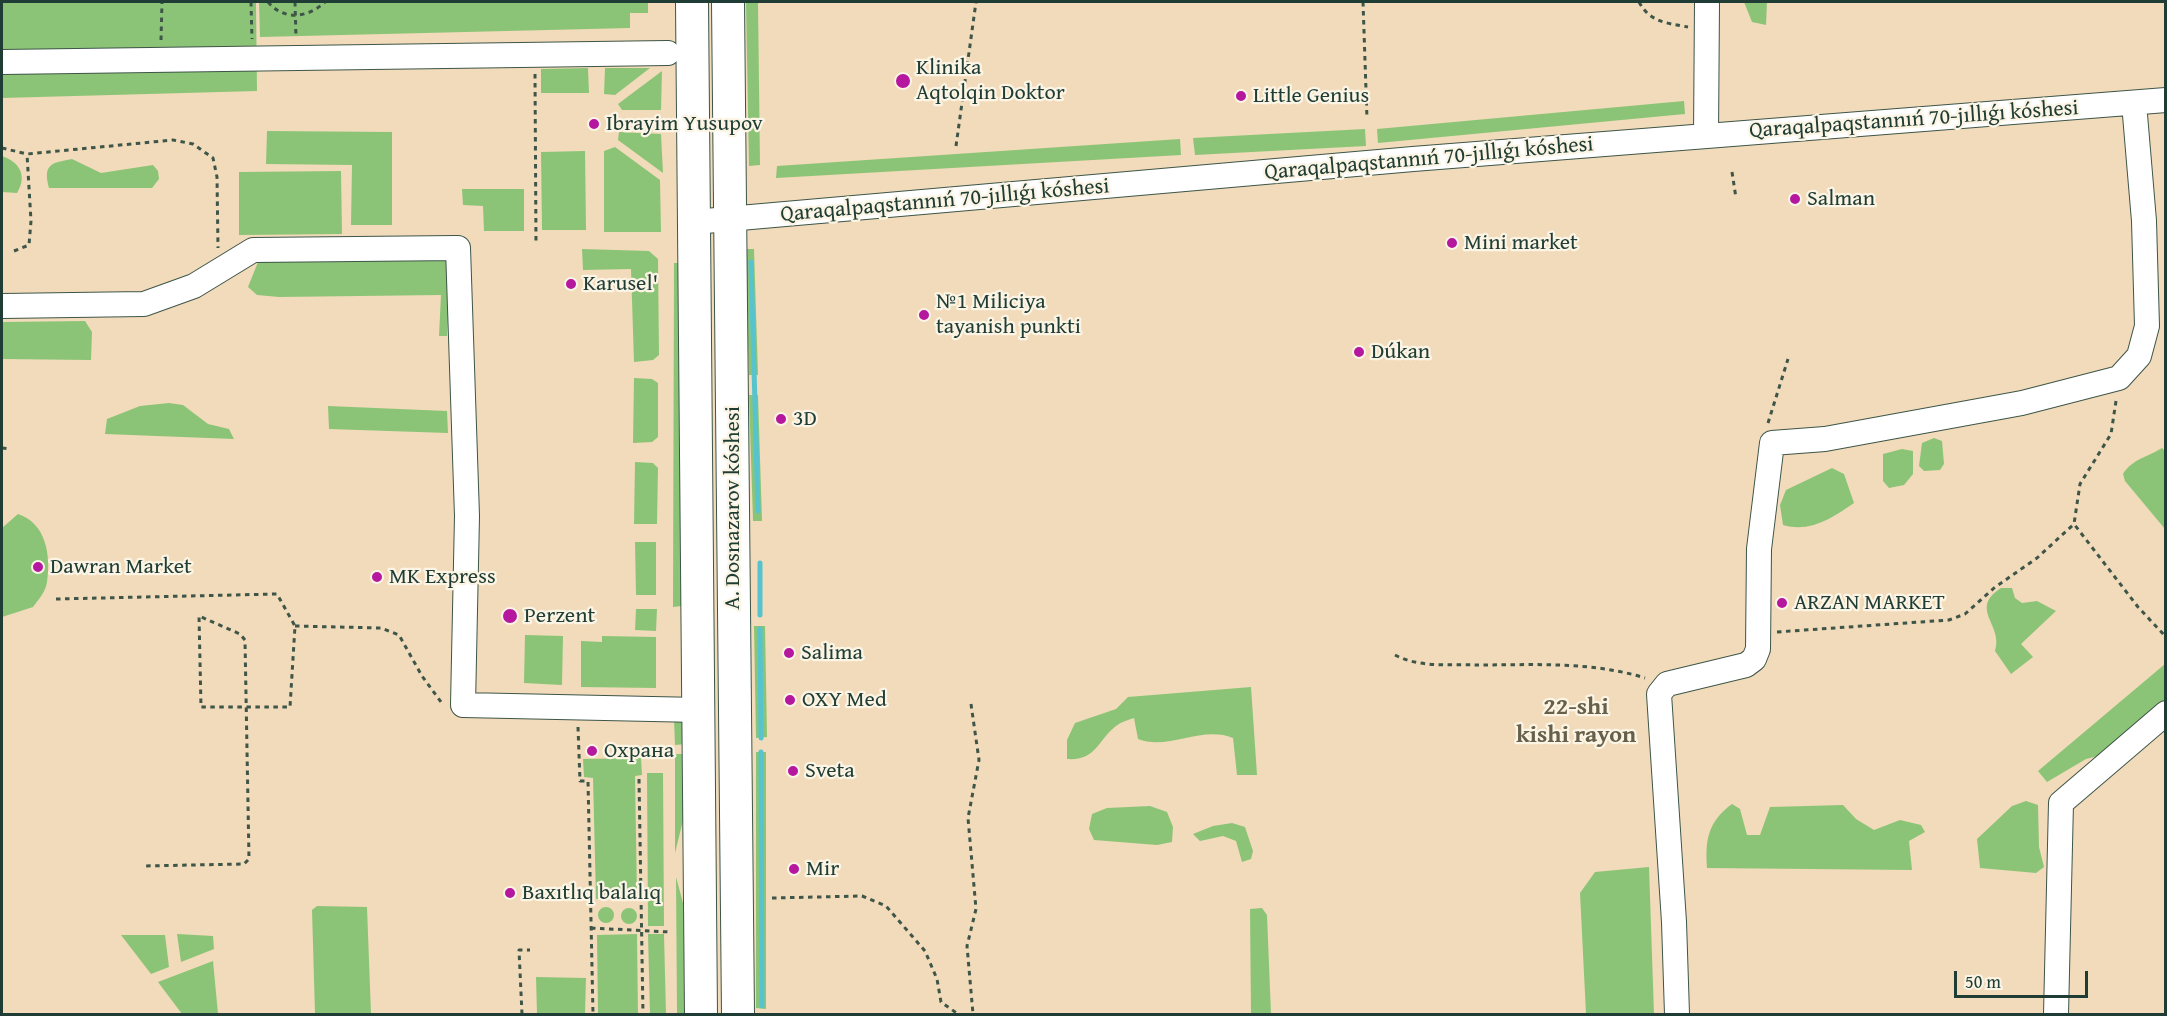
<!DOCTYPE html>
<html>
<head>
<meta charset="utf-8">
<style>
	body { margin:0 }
	#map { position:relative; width:2167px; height:1016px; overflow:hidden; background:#f1dbba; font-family:"Gentium Book Plus",serif }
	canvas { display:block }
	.frame { position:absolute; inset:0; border:3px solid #1f3d34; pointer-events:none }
	.scale { position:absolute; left:1954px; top:971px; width:134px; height:27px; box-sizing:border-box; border:3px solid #1f3d34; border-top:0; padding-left:8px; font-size:18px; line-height:21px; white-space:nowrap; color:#1f3d34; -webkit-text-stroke:4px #fcf5e5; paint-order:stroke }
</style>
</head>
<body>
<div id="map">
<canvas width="2167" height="1016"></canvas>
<div class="frame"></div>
<div class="scale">50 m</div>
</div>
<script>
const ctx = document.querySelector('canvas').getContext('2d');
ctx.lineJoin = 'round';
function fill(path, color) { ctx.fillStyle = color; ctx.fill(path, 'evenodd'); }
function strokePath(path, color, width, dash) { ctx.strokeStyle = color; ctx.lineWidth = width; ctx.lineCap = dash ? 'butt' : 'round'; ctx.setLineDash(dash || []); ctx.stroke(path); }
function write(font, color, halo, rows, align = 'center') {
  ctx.font = font + ' "Gentium Book Plus",serif'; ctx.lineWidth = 4.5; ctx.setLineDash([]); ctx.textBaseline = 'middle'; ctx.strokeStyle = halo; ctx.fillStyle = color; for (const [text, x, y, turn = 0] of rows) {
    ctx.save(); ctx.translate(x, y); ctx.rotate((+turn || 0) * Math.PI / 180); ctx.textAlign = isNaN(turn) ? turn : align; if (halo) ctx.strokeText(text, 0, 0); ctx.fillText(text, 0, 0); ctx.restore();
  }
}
const green = new Path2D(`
	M2 2H256L257 91 2 98Z
	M259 2H648V13H630V28L260 37Z
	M746 2H758L760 165 749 166Z
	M1744 2H1767L1766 25 1752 22Z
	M588 68 589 93H541V69Z
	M605 68H650L615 95 604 94Z
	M662 71 661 110H622L618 104Z
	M1684 101 1685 114 1378 143 1377 129Z
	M1365 129 1366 146 1195 155 1193 138Z
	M267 131 392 132V225H351L352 165 266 164Z
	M619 132 661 134 663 173 618 140Z
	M1180 139 1181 155 776 178 777 166Z
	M615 147 660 180 661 232H604V151Z
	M585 151 586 230H542L541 152Z
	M2 156C19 162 28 175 17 193L2 192Z
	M72 159 101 173 153 165 158 171 159 179 152 188H49C43 165 50 163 72 159Z
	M341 171 342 234 239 235V172Z
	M462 189H524V231H484L483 206 463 205Z
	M582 249 649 251 658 259 659 355 653 360 634 362 631 269 583 270Z
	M745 249H754L758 375H749Z
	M444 260 450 264 447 336H439L441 295 279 297 257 295 248 287 258 262Z
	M674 263H685L682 606 673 607Z
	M85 321 92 332 91 360 2 359V322Z
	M634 378 652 379 658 383V437L652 442 633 443Z
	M749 395H758L762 521H753Z
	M169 403 183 405 208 424 229 429 234 439 105 434 107 419 140 406Z
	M328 406 447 411 448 433 329 429Z
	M1934 438 1942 441 1944 464 1940 470 1924 471 1919 466 1922 443Z
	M2162 448 2166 452 2165 529 2125 481 2123 474C2132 459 2148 457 2162 448Z
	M1902 449 1913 451V474L1904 485 1889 488 1883 481V454Z
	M635 462 653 463 658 468 657 524H634Z
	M1832 468 1844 474 1854 503C1832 518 1810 533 1783 525L1780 505 1786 490Z
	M18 514C46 523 51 555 47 582 46 591 39 599 33 607L2 617V528Z
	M635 542H656V595H636Z
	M2001 588H2012L2015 598 2022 603 2037 601 2056 611 2021 644 2033 657 2011 674 1995 651C2004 625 1968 609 2001 588Z
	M636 609H657L656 631 635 630Z
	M754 626H765L767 737 756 738Z
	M525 635 563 636 562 685 524 683Z
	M602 636 656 637V688L581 687V641L602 642Z
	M2165 664V702L2098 756 2086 759 2047 782 2038 771Z
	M1251 687 1257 775H1237L1233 738C1202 725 1168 751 1138 739L1134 718C1128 720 1121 722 1116 726 1097 741 1096 761 1067 759V740L1075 723 1116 709 1128 697Z
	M674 720H686V744L675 745Z
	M756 752H766V1009L756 1008Z
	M675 754H687L688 800 675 853Z
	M641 758 642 775 635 776 637 896 596 899 593 778 584 777 583 759Z
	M647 773H663L664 926H648Z
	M2026 801 2038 805 2039 847 2044 867 2036 873 1980 868 1977 839 2012 806Z
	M1732 804 1740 809 1747 835H1760L1770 807 1843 805 1856 819 1874 830 1900 820 1921 825 1925 832 1909 841 1912 870 1707 868C1705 839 1708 822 1732 804Z
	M1150 806 1167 812 1173 827 1172 842 1157 845 1094 840 1089 829 1092 814 1107 808Z
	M1232 823 1245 827 1253 851 1251 859 1242 862 1236 841 1223 836 1200 841 1193 834 1213 826Z
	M1649 867 1654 1014H1586L1580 893 1595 872Z
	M676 877 690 929V1014H677Z
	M317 906 367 907 371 1014H315L312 910Z
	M598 915a8 8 0 1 1 16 0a8 8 0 1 1-16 0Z
	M1262 908 1267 915 1271 1014H1251L1250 909Z
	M621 916a8 8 0 1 1 16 0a8 8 0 1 1-16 0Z
	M177 934 213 936 214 949 181 962Z
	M637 934 638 1014H598L597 935Z
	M648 934H664L666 1014H650Z
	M121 935H165L169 967 151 974Z
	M213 961 218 1014H182L158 982Z
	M536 977 586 978 585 1014H537Z`);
const stream = new Path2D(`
	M751 262 758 511
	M760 563V615
	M760 629 761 738
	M761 752 762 1006`);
const path = new Path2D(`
	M251 2 252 39
	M268 2C284 21 308 18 325 2
	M295 2 296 38
	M1363 2 1367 119
	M1639 2C1650 22 1666 23 1688 27
	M161 40 162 2
	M535 74 536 244
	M956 146 976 2
	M2 148 27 154 173 140 193 144 213 158 217 177 218 248
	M1732 172 1736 198
	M14 251 29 245 31 221 27 154
	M2116 401 2111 434 2080 484 2074 524 2138 607 2166 637
	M1768 423 1788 359
	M2 448 10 449
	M56 599 277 594 295 626 290 707C260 707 230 707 201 707L199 616 240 634 245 640 249 859 244 864 142 866
	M295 626 381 628 399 635 422 676 441 702
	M1777 632 1949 620 1965 614 1994 588 2037 558 2074 524
	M1395 655C1419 668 1450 664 1476 665 1532 665 1591 661 1645 678
	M971 704 979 760 968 818 976 909 967 946 973 1014
	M578 727 580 781H588L593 1014
	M639 779 643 1014
	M772 898 862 896 886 906 925 951 937 979 941 1002 958 1014
	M591 928 670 932
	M522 1014 519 950H530`);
const minor = new Path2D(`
	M2 62 668 53
	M1706 136 1707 2
	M694 222 1413 159 2166 100
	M2 306 144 304 194 286 253 250 458 248 467 516 463 705 699 710
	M1677 1014 1674 922 1659 694 1667 684 1746 665 1754 659 1758 649 1759 549 1772 443 1825 439 2022 403 2119 378 2139 356 2147 326 2144 221 2134 103
	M2056 1014 2061 803 2166 713`);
const major = new Path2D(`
	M692 2 701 1014
	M728 2 738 1014`);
const markers = [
	[903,81,8,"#b5179e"],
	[1241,96,6,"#b5179e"],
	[594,124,6,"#b5179e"],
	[1795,199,6,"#b5179e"],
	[1452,243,6,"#b5179e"],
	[571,284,6,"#b5179e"],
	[924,315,6,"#b5179e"],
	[1359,352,6,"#b5179e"],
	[781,419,6,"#b5179e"],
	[38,567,6,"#b5179e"],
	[377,577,6,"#b5179e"],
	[1782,603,6,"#b5179e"],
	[510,616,8,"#b5179e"],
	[789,653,6,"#b5179e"],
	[790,700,6,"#b5179e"],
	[592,751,6,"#b5179e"],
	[793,771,6,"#b5179e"],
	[794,869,6,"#b5179e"],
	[510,893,6,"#b5179e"]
];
const poiNames = [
	["Klinika",916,68],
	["Aqtolqin Doktor",916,93],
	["Little Genius",1253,96],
	["Ibrayim Yusupov",606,124],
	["Salman",1807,199],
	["Mini market",1464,243],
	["Karusel'",583,284],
	["№1 Miliciya",936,302],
	["tayanish punkti",936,327],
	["Dúkan",1371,352],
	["3D",793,419],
	["Dawran Market",50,567],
	["MK Express",389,577],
	["ARZAN MARKET",1794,603],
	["Perzent",524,616],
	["Salima",801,653],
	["OXY Med",802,700],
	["Охрана",604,751],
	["Sveta",805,771],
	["Mir",806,869],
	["Baxıtlıq balalıq",522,893]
];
const streetNames = [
	["Qaraqalpaqstannıń 70-jıllıǵı kóshesi",1914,120,-4],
	["Qaraqalpaqstannıń 70-jıllıǵı kóshesi",1429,159,-5],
	["Qaraqalpaqstannıń 70-jıllıǵı kóshesi",945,201,-5],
	["A. Dosnazarov kóshesi",733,508,-90]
];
const neighbourhoodNames = [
	["22-shi",1576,708],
	["kishi rayon",1576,736]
];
fill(green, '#8cc477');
strokePath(stream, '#57c4cd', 5);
strokePath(minor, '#3e5548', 26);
strokePath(major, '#3e5548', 34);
strokePath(path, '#3e5548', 3, [4.5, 4.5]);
strokePath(minor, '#fff', 24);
strokePath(major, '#fff', 32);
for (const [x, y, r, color] of markers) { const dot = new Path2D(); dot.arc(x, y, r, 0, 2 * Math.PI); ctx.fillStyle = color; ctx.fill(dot); strokePath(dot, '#fcf5e5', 2); }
write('22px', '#1f3d34', '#fcf5e5', poiNames, 'left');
write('22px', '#1f3d34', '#fcf5e5', streetNames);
write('bold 24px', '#66604b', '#fcf5e5', neighbourhoodNames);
</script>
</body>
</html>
